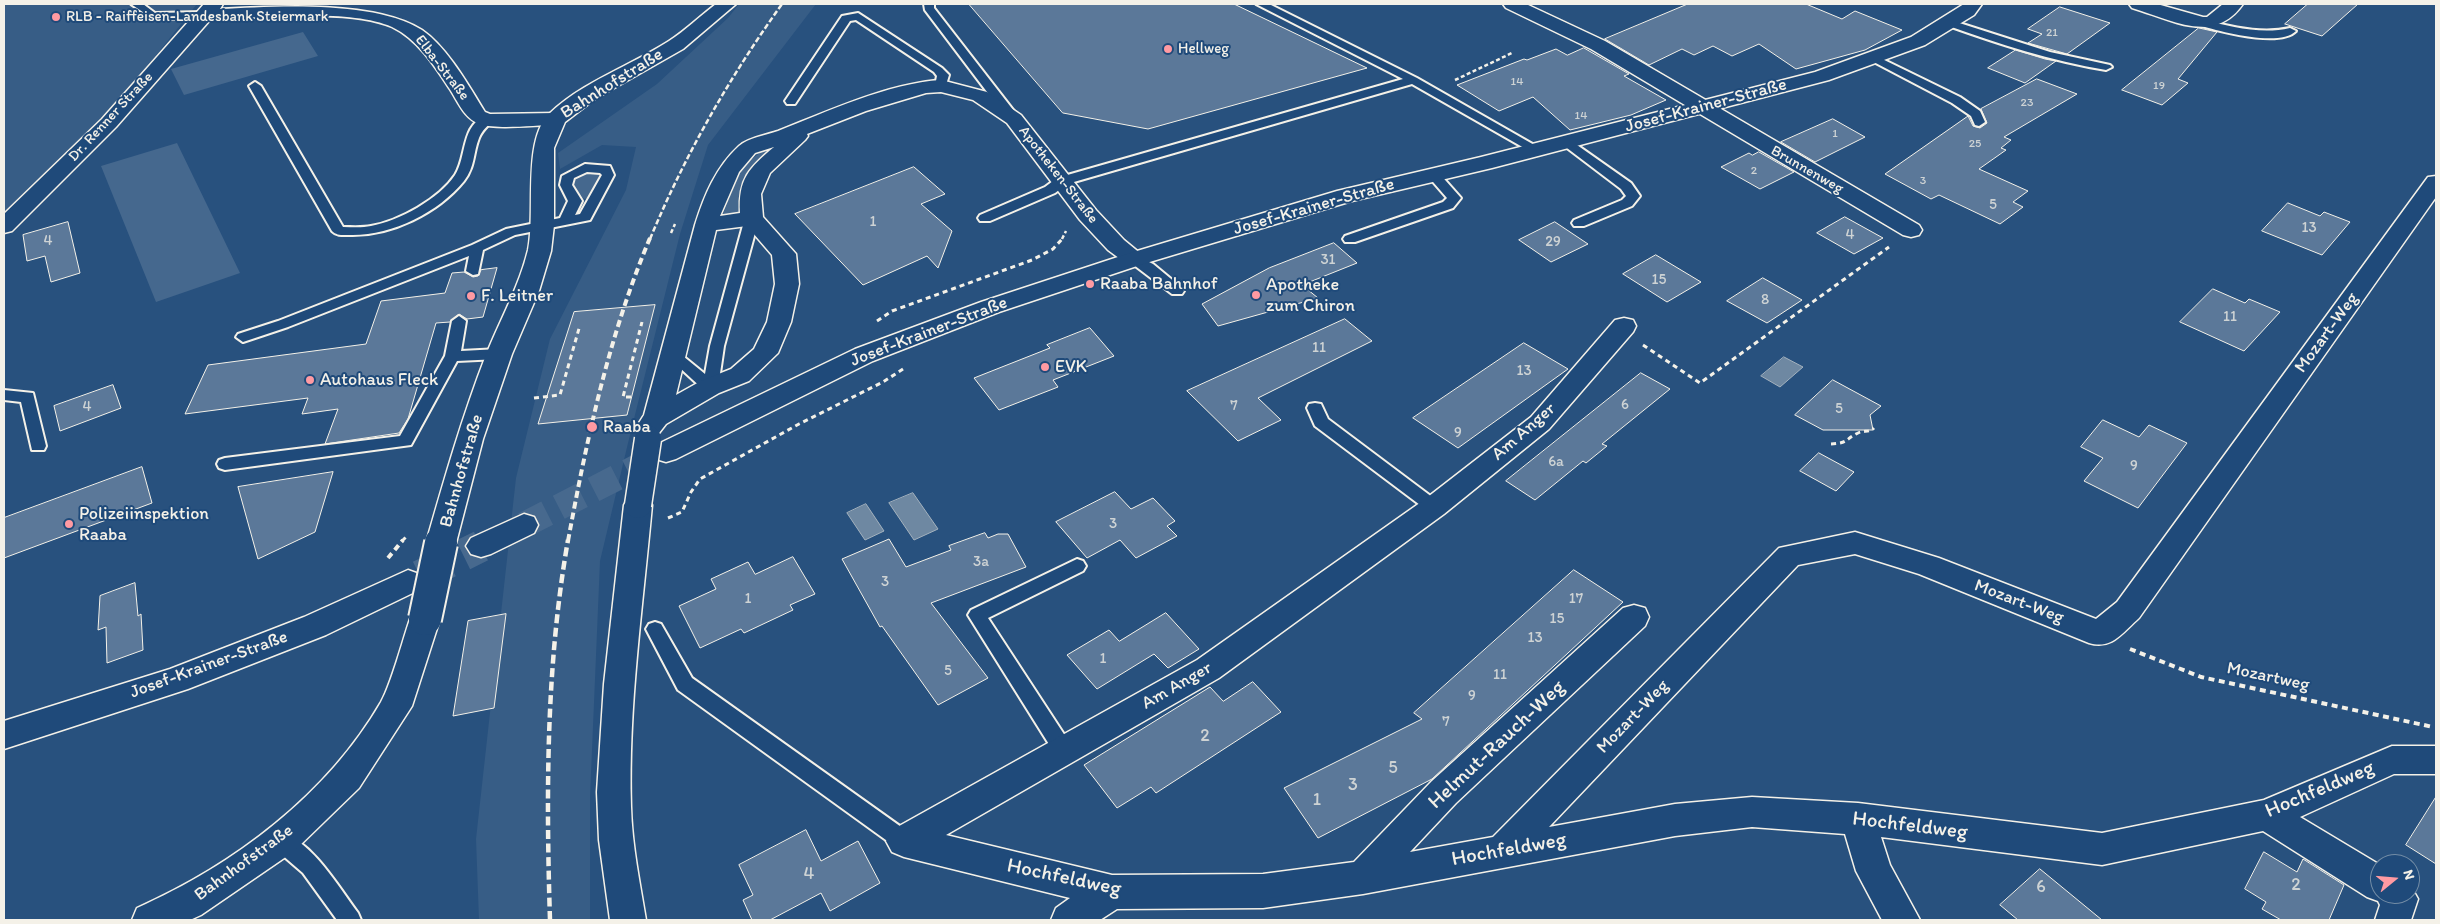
<!DOCTYPE html>
<html>
<head>
<meta charset="utf-8">
<style>
	body { margin:0 }
	#map { position:relative; width:2440px; height:924px; overflow:hidden; background:#28517e; font-family:Itim,sans-serif }
	canvas { display:block }
	.frame { position:absolute; inset:0; border:5px solid #f4f1e8; pointer-events:none }
	.north { position:absolute; left:2370px; top:854px; width:50px; height:50px; box-sizing:border-box; background:#1f4a7a; border:1px solid #748da6; border-radius:50%; rotate:73deg; font-size:14px; font-weight:700; line-height:20px; text-align:center; color:#f4f1e8 }
	.north::after { content:''; display:block; margin:auto; width:18px; height:22px; background:#ff9aa2; clip-path:polygon(50% 0,100% 100%,50% 72%,0 100%) }
</style>
</head>
<body>
<div id="map">
<canvas width="2440" height="924"></canvas>
<div class="frame"></div>
<div class="north">N</div>
</div>
<script>
const ctx = document.querySelector('canvas').getContext('2d');
ctx.lineJoin = 'round';
function fill(path, color) { ctx.fillStyle = color; ctx.fill(path, 'evenodd'); }
function strokePath(path, color, width, dash) { ctx.strokeStyle = color; ctx.lineWidth = width; ctx.lineCap = dash ? 'butt' : 'round'; ctx.setLineDash(dash || []); ctx.stroke(path); }
function write(font, color, halo, rows, align = 'center') {
  ctx.font = font + ' Itim,sans-serif'; ctx.lineWidth = 4; ctx.setLineDash([]); ctx.textBaseline = 'middle'; ctx.strokeStyle = halo; ctx.fillStyle = color; for (const [text, x, y, turn = 0] of rows) {
    ctx.save(); ctx.translate(x, y); ctx.rotate((+turn || 0) * Math.PI / 180); ctx.textAlign = isNaN(turn) ? turn : align; if (halo) ctx.strokeText(text, 0, 0); ctx.fillText(text, 0, 0); ctx.restore();
  }
}
const built = new Path2D(`
	M4 4H197L98 128 4 216Z
	M739 4H816L708 145 680 234 628 443 600 561 590 797V920H479L476 839 516 478 550 339 626 190 636 147 602 145 560 169 558 153 657 84 728 18Z`);
const green = new Path2D(`
	M303 32 318 56 184 95 171 69Z
	M177 143 240 273 156 302 101 166Z
	M768 146H778L744 184 740 198 744 216 726 217 723 214 741 168Z
	M588 172H598L601 175 589 198 584 199 572 187 571 180 576 176Z`);
const water = new Path2D(`
	M1784 357 1803 367 1780 387 1761 376Z
	M913 493 938 529 914 540 889 503Z
	M866 504 884 531 865 540 847 513Z`);
const building = new Path2D(`
	M969 4H1234L1367 68 1148 129 1063 113Z
	M1688 4H1806L1842 19 1855 11 1902 30 1865 50 1796 69 1759 44 1732 56 1713 46 1694 55 1682 49 1649 65 1605 39Z
	M2308 4H2358L2322 36 2285 24Z
	M2060 7 2110 23 2067 54 2028 43 2042 34 2028 29Z
	M2199 28 2217 32 2178 79 2188 83 2162 105 2122 90Z
	M1584 48 1629 74 1624 76 1666 100 1631 115 1570 130 1533 97 1499 111 1457 85 1524 59 1527 60 1556 49 1567 55Z
	M2016 50 2045 59 2056 61 2025 83 1988 68Z
	M2037 79 2077 94 2004 137 2011 140 2001 148 2006 150 1979 169 2028 191 2013 202 2023 207 2000 224 1939 195 1931 199 1885 174 1968 116 1973 126 1980 128 1987 123 1981 109Z
	M1833 119 1865 137 1815 162 1781 142Z
	M1759 152 1794 172 1760 189 1721 167 1749 153 1752 155Z
	M914 167 945 194 921 204 952 231 938 268 927 256 863 285 795 214Z
	M2288 203 2320 216 2324 212 2350 222 2322 255 2262 231Z
	M1845 217 1883 238 1854 254 1817 233Z
	M68 222 80 273 51 282 45 256 27 261 23 235Z
	M1555 222 1588 244 1551 262 1519 240Z
	M1334 243 1357 263 1302 285 1318 298 1218 326 1202 304 1269 268Z
	M1656 255 1701 282 1667 302 1623 274Z
	M497 268 483 317 467 319 459 314 450 322 436 323 408 419 399 433 325 444 338 409 302 414 308 398 185 414 208 365 366 344 381 301 445 293 452 273 464 272 473 277 478 276 481 270Z
	M1763 278 1802 300 1767 323 1727 301Z
	M2213 289 2245 303 2249 299 2280 312 2244 351 2180 322Z
	M655 305 627 415 538 424 574 312Z
	M1345 319 1372 341 1258 398 1281 420 1238 441 1187 391Z
	M1090 328 1114 356 1053 380 1058 387 999 410 974 378 1050 348 1047 345Z
	M1524 343 1568 369 1458 448 1413 418Z
	M1641 373 1670 389 1602 444 1607 446 1586 463 1583 461 1535 500 1506 481Z
	M1833 380 1881 406 1870 415 1873 430H1823L1795 415Z
	M113 385 121 408 60 431 54 406Z
	M2103 420 2139 437 2149 425 2187 443 2138 508 2084 481 2103 458 2081 447Z
	M1819 453 1854 472 1836 491 1800 471Z
	M142 467 152 503 4 558V518Z
	M333 472 315 532 258 559 238 487Z
	M1115 492 1131 509 1153 498 1175 521 1167 526 1177 536 1136 558 1120 540 1087 558 1056 522Z
	M985 533 988 538 998 534H1008L1026 567 931 603 988 678 938 705 882 626 880 627 842 559 889 539 906 567 951 550 949 546Z
	M793 557 815 594 790 605 793 610 744 633 741 629 700 648 679 606 716 589 711 579 748 562 755 574Z
	M1574 570 1623 602 1432 779 1318 838 1284 788 1422 719 1414 713Z
	M135 583 138 616 141 614 143 650 107 663 106 627 98 630 100 596Z
	M1166 613 1199 649 1168 668 1154 654 1097 689 1067 655 1109 630 1119 641Z
	M506 614 494 708 453 716 468 621Z
	M1253 682 1281 712 1156 793 1151 787 1117 808 1084 765 1210 687 1223 701Z
	M2436 797V864L2406 845Z
	M806 830 821 861 858 841 880 883 830 911 821 893 770 920H752L743 900 753 895 739 865Z
	M2264 852 2297 872 2303 859 2344 885 2329 920H2281L2262 909 2266 902 2245 889Z
	M2040 869 2102 920H2018L2000 905Z`);
const secondaryTunnelFar1 = new Path2D(`
	M524 525 663 454`);
const secondaryTunnel = new Path2D(`
	M420 576 481 546`);
const pathFar2 = new Path2D(`
	M1455 80 1512 53
	M671 233 675 224
	M1062 239 1066 231`);
const pathFar1 = new Path2D(`
	M877 321 892 311 1032 260 1053 249 1063 238
	M1643 345 1700 383 1889 247
	M631 397H623L642 322
	M534 398 560 395 580 325
	M1831 444C1849 443 1845 439 1858 433 1864 430 1869 433 1874 428
	M668 518 682 512 691 492 700 479 799 424 883 382 903 369
	M402 541 407 536`);
const path = new Path2D(`
	M388 558 403 540
	M2130 649 2201 677 2433 727`);
const service = new Path2D(`
	M131 4H143L155 13 204 12 209 15 204 18 153 19Z
	M924 4H934V8L1017 115 1019 118 1017 121H1009L925 10Z
	M1256 4H1269L1417 78 1543 150 1541 153H1533L1412 84 1067 184 1055 193 990 221H980L978 218 980 215 1045 187 1057 178 1403 79Z
	M858 13 942 68 949 75 945 88H937L935 86 937 76 934 72 856 20 850 21 795 104H787L785 101 842 16Z
	M1950 20 2050 52 2110 65 2112 67 2106 70C2051 61 1999 44 1946 25L1945 23Z
	M2202 20C2231 26 2260 35 2290 28L2296 31C2279 48 2219 31 2198 25L2197 23Z
	M1874 55 1960 97 1980 111 1985 122 1979 126 1975 125 1971 116 1952 103 1870 60 1868 58Z
	M255 82 261 86 343 227C352 227 362 228 371 226 399 221 439 199 455 175 467 157 461 123 487 116L493 120C488 126 482 130 479 138 473 153 475 167 464 181 438 213 391 236 350 235 343 235 337 236 332 231L249 86Z
	M1567 138 1631 183 1640 196 1632 206 1584 226H1574L1572 223 1574 220 1622 200 1626 196 1621 189 1563 145 1561 142 1563 139Z
	M585 164 610 166 614 175 590 220 515 235 483 250 478 274 473 275 466 271 469 256 288 327 243 342 236 337 238 334 278 321 472 245 506 229 560 218 568 201 560 185 562 176ZM587 172 600 173 602 175 580 214 575 215 582 201 572 185 574 178Z
	M1433 171 1438 172 1461 198 1453 208 1355 242H1345L1343 239 1345 236 1443 202 1447 198 1427 175Z
	M752 214 759 218 724 346 718 387 715 391H705L666 355 668 352H678L705 374 710 346 745 218Z
	M1135 255 1153 264 1182 288 1184 291 1182 294H1172L1130 262 1128 259Z
	M459 316 466 321 461 351 499 349 506 354 499 359 457 361 411 445 225 470 219 468 217 464 219 460 225 458 400 436 445 356 452 321Z
	M4 390 33 393 46 446 44 450H32L21 402 4 400Z
	M1315 403 1321 404 1328 419 1440 503 1442 507 1440 511 1434 513 1428 511 1315 426 1307 408 1309 404Z
	M1077 559 1083 561 1086 566 1083 571 988 618 1071 745 1074 751 1071 757 1064 759 1057 757 968 615 971 610Z
	M655 622 661 624 692 678 911 834 914 841 911 848 904 850 897 848 678 690 646 629 649 624Z
	M281 832C313 843 338 886 358 913L361 920H337L303 873 274 848 271 841 274 834Z`);
const minor = new Path2D(`
	M204 4H223L220 9C276 6 375 0 422 30 447 47 469 86 485 112L490 114 556 113 563 115 566 119 563 123 556 125C536 125 497 130 480 124 464 119 458 101 449 88 434 65 417 39 392 27 349 8 257 18 210 20L116 127 12 231 4 233V214L102 119Z
	M1503 4H1526L1605 41 1919 225 1922 230 1919 235 1911 237 1903 235 1591 49 1506 8Z
	M2129 4H2157L2203 17H2207L2223 4H2243C2214 46 2170 19 2132 8Z
	M941 80 987 92 1021 115 1096 210 1124 240 1147 259 1143 264 1135 266 1127 264 1108 250 1080 220 1007 123 973 100 941 92 926 93 866 111 807 134 808 136 805 140 770 173 761 194 763 217 796 254 799 284 791 322 778 353 749 381 719 393 666 424 659 433 650 435 641 433 637 426 644 415 695 225C704 196 716 167 739 146 748 138 766 135 778 131 826 112 889 83 941 80ZM774 147C749 168 738 179 740 213L720 216 739 172 755 153ZM747 226 772 255 775 284 767 322 754 349 731 369 701 381 676 395 716 230Z
	M2436 176V197L2139 618C2122 633 2112 650 2089 643L1919 574 1855 554 1798 565 1549 827 1675 804 1752 797 1858 803 2102 833 2264 800 2392 746H2436V774H2394L2300 817 2380 865V894H2410V885L2418 899 2411 920H2375L2380 905 2378 901 2367 897 2263 831 2102 865 1881 837 1890 865 1920 920H1882L1856 871 1845 834 1752 827 1675 836 1363 894 1263 908 1117 909 1100 920H1051L1056 908 1070 898 904 857 892 852 886 841 892 830 1197 660 1424 500 1531 417 1615 320 1624 318 1633 320 1636 326 1633 332 1549 429 1444 514 1219 678 946 835 1112 875 1263 874 1354 862 1432 781 1623 608 1634 605 1645 608 1649 617 1645 626 1456 803 1410 852 1493 837 1779 548 1855 532 1939 558 2096 619 2117 602 2428 177Z
	M638 495 648 498 652 505C643 605 628 707 631 807 632 845 640 883 646 920H610L599 840 597 792 604 684 624 505 628 498Z`);
const tertiary = new Path2D(`
	M716 4H736L683 49 595 99 565 122 554 148V225L551 251 539 291 512 354 483 439 456 543 451 551 441 554 431 551 426 543C444 480 462 417 486 355 500 320 519 287 528 250 536 213 522 141 549 114 582 82 630 66 669 41 685 31 700 16 716 4Z
	M425 607 436 610 440 619 412 706 359 788 293 852 201 915 190 920H132L137 908C234 865 327 795 381 702 392 682 402 642 410 619L414 610Z`);
const secondary = new Path2D(`
	M1964 4H1982L1974 15 1925 45 1829 80 1492 168 1352 201 1143 264 999 312 873 361 676 459 666 462 656 459 652 452 656 445 855 349 981 302 1127 254 1337 191 1481 157 1815 72 1911 37Z
	M524 514 534 517 538 525 534 533 491 554 481 557 471 554 466 546 471 538Z
	M408 570 419 574 423 582 419 590 326 635 188 689 4 749V721L170 669 304 617Z`);
const railFar2 = new Path2D(`
	M650 239C685 155 729 78 782 4`);
const railFar1 = new Path2D(`
	M568 541C587 438 609 335 650 238`);
const rail = new Path2D(`
	M550 920C546 794 546 665 568 540`);
const minorBridge = new Path2D(`
	M638 505 648 439`);
const tertiaryBridge = new Path2D(`
	M425 619 441 543`);
const markers = [
	[56,17,5,"#ff9aa2"],
	[1168,49,5,"#ff9aa2"],
	[1090,284,5,"#ff9aa2"],
	[1256,295,5,"#ff9aa2"],
	[471,296,5,"#ff9aa2"],
	[1045,367,5,"#ff9aa2"],
	[310,380,5,"#ff9aa2"],
	[592,427,6,"#ff9aa2"],
	[69,524,5,"#ff9aa2"]
];
const farNumbernames = [
	["21",2052,33],
	["14",1517,82],
	["19",2159,86],
	["23",2027,103],
	["14",1581,116],
	["1",1835,134],
	["25",1975,144],
	["2",1754,171],
	["3",1923,181]
];
const farPoinames = [
	["RLB - Raiffeisen-Landesbank Steiermark",66,17],
	["Hellweg",1178,49]
];
const farStreetnames = [
	["Elba-Straße",442,68,52],
	["Dr. Renner Straße",111,117,-47],
	["Brunnenweg",1807,170,30],
	["Apotheken-Straße",1058,175,52]
];
const numberNames = [
	["5",1993,205],
	["1",873,222],
	["13",2309,228],
	["4",1850,235],
	["4",48,241],
	["29",1553,242],
	["31",1328,260],
	["15",1659,280],
	["8",1765,300],
	["11",2230,317],
	["11",1319,348],
	["13",1524,371],
	["6",1625,405],
	["7",1234,406],
	["4",87,407],
	["5",1839,409],
	["9",1458,433],
	["6a",1556,462],
	["9",2134,466],
	["3",1113,524],
	["3a",981,562],
	["3",885,582],
	["1",748,599],
	["17",1576,599],
	["15",1557,619],
	["13",1535,638],
	["1",1103,659],
	["5",948,671],
	["11",1500,675],
	["9",1472,696],
	["7",1446,722]
];
const streetNames = [
	["Bahnhofstraße",612,84,-32],
	["Josef-Krainer-Straße",1706,106,-15],
	["Josef-Krainer-Straße",1314,207,-16],
	["Josef-Krainer-Straße",929,332,-21],
	["Mozart-Weg",2327,333,-54],
	["Am Anger",1524,432,-41],
	["Bahnhofstraße",462,471,-74],
	["Mozart-Weg",2019,602,21],
	["Josef-Krainer-Straße",209,665,-20],
	["Mozartweg",2268,677,12],
	["Am Anger",1177,686,-30],
	["Mozart-Weg",1633,717,-46],
	["Bahnhofstraße",244,863,-36]
];
const poiNames = [
	["Raaba Bahnhof",1100,284],
	["Apotheke",1266,285],
	["zum Chiron",1266,306],
	["F. Leitner",481,296],
	["EVK",1055,367],
	["Autohaus Fleck",320,380],
	["Raaba",603,427],
	["Polizeiinspektion",79,514],
	["Raaba",79,535]
];
const nearNumbernames = [
	["2",1205,736],
	["5",1393,768],
	["3",1353,785],
	["1",1317,800],
	["4",809,874],
	["2",2296,885],
	["6",2041,887]
];
const nearStreetnames = [
	["Helmut-Rauch-Weg",1497,745,-43],
	["Hochfeldweg",2320,790,-23],
	["Hochfeldweg",1910,826,7],
	["Hochfeldweg",1509,850,-10],
	["Hochfeldweg",1064,878,12]
];
fill(built, '#375d86');
fill(green, '#45688e');
fill(water, '#6e88a2');
strokePath(water, '#a4b2be', 1);
fill(building, '#5b7899');
strokePath(building, '#f4f1e8', 1);
strokePath(secondaryTunnelFar1, '#47698e', 26, [26, 13]);
strokePath(secondaryTunnel, '#47698e', 32, [32, 16]);
strokePath(service, '#f4f1e8', 4);
strokePath(minor, '#f4f1e8', 3);
strokePath(tertiary, '#f4f1e8', 3);
strokePath(secondary, '#f4f1e8', 3);
strokePath(pathFar2, '#f4f1e8', 2.5, [4, 2.5]);
strokePath(pathFar1, '#f4f1e8', 3, [5, 4]);
strokePath(path, '#f4f1e8', 4, [6, 4.5]);
fill(service, '#1f4a7a');
fill(minor, '#1f4a7a');
fill(tertiary, '#1f4a7a');
fill(secondary, '#1f4a7a');
strokePath(railFar2, '#f4f1e8', 2.5, [5.5, 2.5]);
strokePath(railFar1, '#f4f1e8', 4, [7, 4]);
strokePath(rail, '#f4f1e8', 4.5, [9, 4.5]);
strokePath(minorBridge, '#f4f1e8', 29, []);
strokePath(tertiaryBridge, '#f4f1e8', 36, []);
strokePath(minorBridge, '#1f4a7a', 26);
strokePath(tertiaryBridge, '#1f4a7a', 32);
for (const [x, y, r, color] of markers) { const dot = new Path2D(); dot.arc(x, y, r, 0, 2 * Math.PI); ctx.fillStyle = color; ctx.fill(dot); strokePath(dot, '#1f4a7a', 2); }
write('12px', '#ced3d4', null, farNumbernames);
write('15px', '#f4f1e8', '#1f4a7a', farPoinames, 'left');
write('15px', '#f4f1e8', '#1f4a7a', farStreetnames);
write('15px', '#ced3d4', null, numberNames);
write('18px', '#f4f1e8', '#1f4a7a', streetNames);
write('18px', '#f4f1e8', '#1f4a7a', poiNames, 'left');
write('18px', '#ced3d4', null, nearNumbernames);
write('21px', '#f4f1e8', '#1f4a7a', nearStreetnames);
</script>
</body>
</html>
